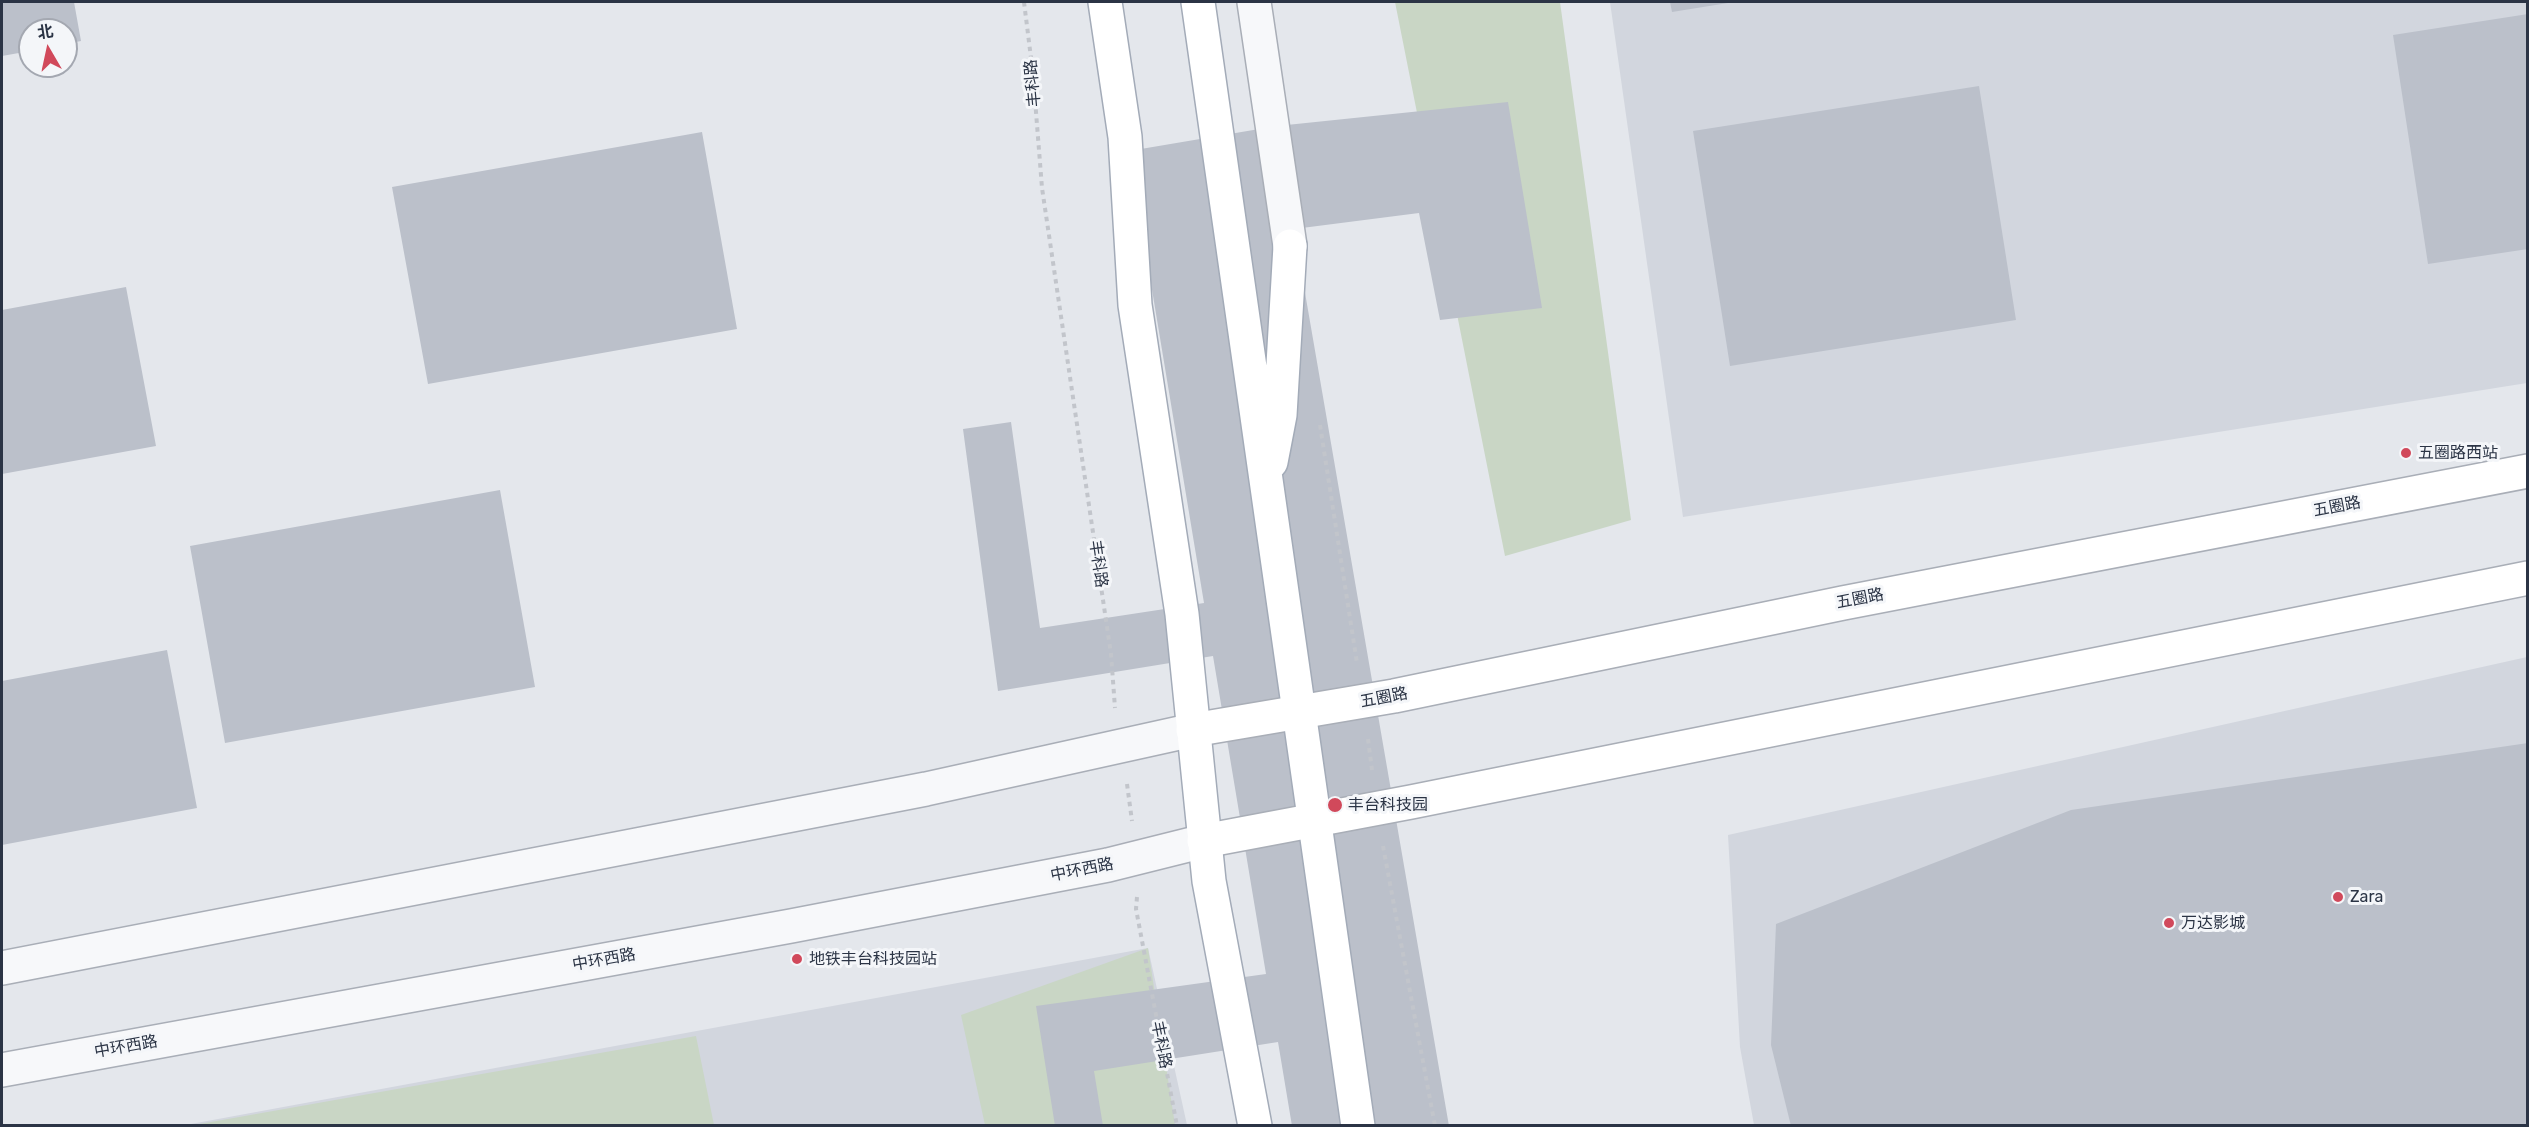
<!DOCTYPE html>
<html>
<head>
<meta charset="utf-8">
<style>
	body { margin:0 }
	#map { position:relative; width:2529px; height:1127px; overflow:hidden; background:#e4e7ec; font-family:Rubik,"Noto Sans SC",sans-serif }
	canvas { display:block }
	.frame { position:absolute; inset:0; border:3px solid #2b3445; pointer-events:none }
	.north { position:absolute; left:18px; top:18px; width:60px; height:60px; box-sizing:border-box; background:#f4f6f9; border:2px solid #a4a8b1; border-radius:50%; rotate:351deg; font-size:16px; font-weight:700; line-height:24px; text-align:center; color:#2b3445 }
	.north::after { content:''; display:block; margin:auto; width:21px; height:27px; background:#d1495b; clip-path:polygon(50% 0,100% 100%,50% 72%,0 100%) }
</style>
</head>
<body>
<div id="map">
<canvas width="2529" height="1127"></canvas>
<div class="frame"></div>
<div class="north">北</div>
</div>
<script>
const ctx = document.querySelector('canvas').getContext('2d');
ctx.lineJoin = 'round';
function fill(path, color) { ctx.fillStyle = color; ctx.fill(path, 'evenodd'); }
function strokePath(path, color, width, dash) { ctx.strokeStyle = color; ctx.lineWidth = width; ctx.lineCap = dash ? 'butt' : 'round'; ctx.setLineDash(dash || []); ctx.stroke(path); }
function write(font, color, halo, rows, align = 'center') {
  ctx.font = font + ' Rubik,"Noto Sans SC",sans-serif'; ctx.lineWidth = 6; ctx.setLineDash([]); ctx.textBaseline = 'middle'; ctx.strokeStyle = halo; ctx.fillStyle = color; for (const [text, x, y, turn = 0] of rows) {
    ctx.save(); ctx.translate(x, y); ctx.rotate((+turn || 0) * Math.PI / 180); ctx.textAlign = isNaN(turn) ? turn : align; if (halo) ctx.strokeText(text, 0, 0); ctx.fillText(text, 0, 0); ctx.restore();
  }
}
const built = new Path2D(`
	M1610 2H2527V383L1683 517Z
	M2527 657V1125H1754L1740 1047 1728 835Z
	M1148 948 1187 1125 180 1126Z`);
const green = new Path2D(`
	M1395 2H1560L1631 520 1505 556Z
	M1148 948 1175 1125H985L961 1015Z
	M696 1036 714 1125H194Z`);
const building = new Path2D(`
	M2 2H74L81 41 66 44V30H30V51L2 56Z
	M1670 2H1728V3L1672 12Z
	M2528 14V249L2428 264 2393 35Z
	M1979 86 2016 320 1730 366 1693 131Z
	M1508 102 1542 308 1440 320 1419 213 1294 229 1449 1126H1292L1278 1042 1094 1071 1103 1126H1055L1036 1006 1266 974 1213 656 998 691 963 429 1011 422 1040 628 1204 603 1129 151 1277 126Z
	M702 132 737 329 428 384 392 187Z
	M126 287 156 446 2 474V310Z
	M500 490 535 687 225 743 190 546Z
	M167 650 197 808 2 845V681Z
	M2528 743V1126H1791L1771 1045 1776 924 2071 810Z`);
const path = new Path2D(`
	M1024 2 1033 74 1042 188 1111 654 1115 708
	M1320 425 1357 663
	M1368 739 1372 770
	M1127 784 1132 821
	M1383 846 1435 1126
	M1137 897 1136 909 1177 1126`);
const minor = new Path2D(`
	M1254 2 1290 246`);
const tertiary = new Path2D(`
	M2 968 926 789 1193 730
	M2 1070 791 926 1108 865 1204 841`);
const secondary = new Path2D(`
	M1193 730 1394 696 1843 603 2528 471
	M1204 841 1411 802 2528 578`);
const primary = new Path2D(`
	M1105 2 1125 137 1135 305 1182 614 1209 881 1255 1126
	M1198 2 1358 1126
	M1271 462 1280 415 1290 246`);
const markers = [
	[2406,453,6,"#d1495b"],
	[1335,805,8,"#d1495b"],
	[2338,897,6,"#d1495b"],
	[2169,923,6,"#d1495b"],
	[797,959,6,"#d1495b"]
];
const streetNames = [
	["丰科路",1033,83,-95],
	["五圈路",2337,507,-11],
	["丰科路",1098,564,82],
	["五圈路",1860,599,-11],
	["五圈路",1384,698,-11],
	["中环西路",1082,870,-11],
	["中环西路",604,960,-10],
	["丰科路",1161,1045,79],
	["中环西路",126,1047,-10]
];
const poiNames = [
	["五圈路西站",2418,453],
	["丰台科技园",1348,805],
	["Zara",2350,897],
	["万达影城",2181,923],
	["地铁丰台科技园站",809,959]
];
fill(built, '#d2d6de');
fill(green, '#c9d6c5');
fill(building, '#bbc0ca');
strokePath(minor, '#a9aeb7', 36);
strokePath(tertiary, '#a9aeb7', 36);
strokePath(secondary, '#a9aeb7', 36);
strokePath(primary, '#a3abb8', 36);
strokePath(path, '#c2c5cb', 4, [4.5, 4.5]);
strokePath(minor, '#f7f8fa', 33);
strokePath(tertiary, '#f7f8fa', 33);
strokePath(secondary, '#fff', 33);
strokePath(primary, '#fff', 33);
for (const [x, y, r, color] of markers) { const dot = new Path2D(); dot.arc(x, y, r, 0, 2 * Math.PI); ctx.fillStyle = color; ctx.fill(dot); strokePath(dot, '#f4f6f9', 2); }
write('16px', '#2b3445', '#f4f6f9', streetNames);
write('16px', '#2b3445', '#f4f6f9', poiNames, 'left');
</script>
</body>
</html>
